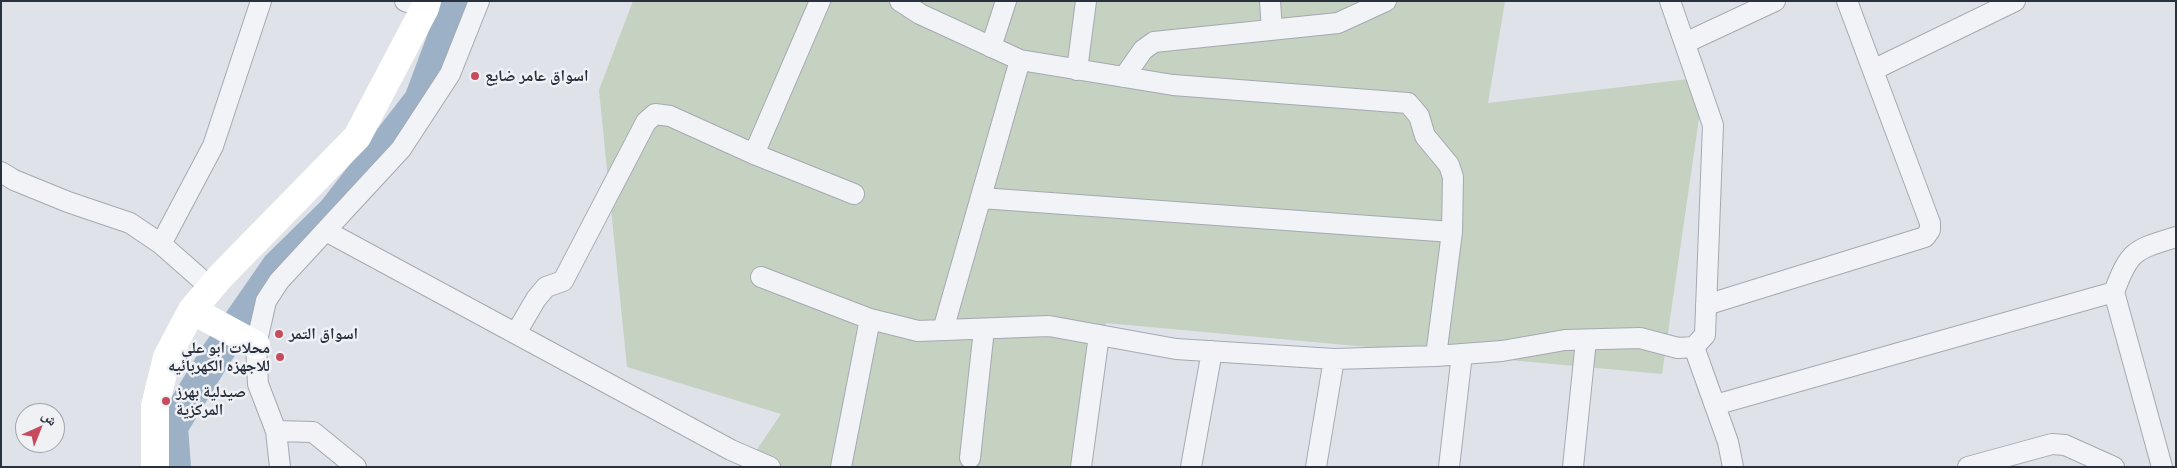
<!DOCTYPE html>
<html>
<head>
<meta charset="utf-8">
<style>
	body { margin:0 }
	#map { position:relative; width:2177px; height:468px; overflow:hidden; background:#dfe2e8; font-family:Lato,"Noto Naskh Arabic",sans-serif }
	canvas { display:block }
	.frame { position:absolute; inset:0; border:2px solid #29303e; pointer-events:none }
	.north { position:absolute; left:15px; top:403px; width:50px; height:50px; box-sizing:border-box; background:#eff1f5; border:1px solid #a0a4ac; border-radius:50%; rotate:44deg; font-size:14px; font-weight:700; line-height:20px; text-align:center; color:#29303e }
	.north::after { content:''; display:block; margin:auto; width:18px; height:22px; background:#c64b5c; clip-path:polygon(50% 0,100% 100%,50% 72%,0 100%) }
</style>
</head>
<body>
<div id="map">
<canvas width="2177" height="468"></canvas>
<div class="frame"></div>
<div class="north">ش</div>
</div>
<script>
const ctx = document.querySelector('canvas').getContext('2d');
ctx.lineJoin = 'round';
function fill(path, color) { ctx.fillStyle = color; ctx.fill(path, 'evenodd'); }
function strokePath(path, color, width, dash) { ctx.strokeStyle = color; ctx.lineWidth = width; ctx.lineCap = dash ? 'butt' : 'round'; ctx.setLineDash(dash || []); ctx.stroke(path); }
function write(font, color, halo, rows, align = 'center') {
  ctx.font = font + ' Lato,"Noto Naskh Arabic",sans-serif'; ctx.lineWidth = 5; ctx.setLineDash([]); ctx.textBaseline = 'middle'; ctx.strokeStyle = halo; ctx.fillStyle = color; for (const [text, x, y, turn = 0] of rows) {
    ctx.save(); ctx.translate(x, y); ctx.rotate((+turn || 0) * Math.PI / 180); ctx.textAlign = isNaN(turn) ? turn : align; if (halo) ctx.strokeText(text, 0, 0); ctx.fillText(text, 0, 0); ctx.restore();
  }
}
const green = new Path2D(`
	M633 1H1505L1488 103 1705 77 1662 374 1106 323 1085 467H745L781 414 627 367 599 90Z`);
const river = new Path2D(`
	M175 467 172 427 216 355 277 267 333 212 420 100 457 1`);
const street = new Path2D(`
	M405 1 425 8
	M900 1 920 14 1020 60 1173 85 1408 103 1419 116 1425 136 1449 165 1453 177 1452 232 1436 356
	M1270 1 1272 30
	M1685 43 1775 1
	M991 47 1006 1
	M1077 70 1086 1
	M1873 70 2015 1
	M1124 77 1143 50 1154 42 1338 23 1386 1
	M754 154 820 1
	M1 172 14 180 68 202 130 223 161 244 211 288
	M981 198 1452 232
	M326 231 731 450 770 467
	M161 244 213 146 261 1
	M761 277 870 319 918 331 1049 326 1176 349 1334 359 1436 356 1502 351 1565 340 1640 338 1678 348 1694 347 1705 335 1713 125 1670 1
	M1706 305 1925 237 1930 230V223L1847 1
	M943 330 1020 60
	M516 333 536 299 546 287 563 281 646 122 655 114 670 116 754 154 854 194
	M1694 347 1728 442 1733 467
	M1715 405 2114 292
	M276 431 313 432 356 467
	M970 458 984 329
	M280 467 276 431 258 384 256 345 266 301 279 281 401 149 450 74 479 1
	M841 467 870 319
	M1081 467 1099 335
	M1191 467 1212 351
	M1316 467 1334 359
	M1449 467 1462 354
	M1573 467 1586 340
	M1968 467 2052 444 2065 445 2114 467
	M2162 467 2114 292C2130 250 2134 250 2176 237`);
const secondary = new Path2D(`
	M192 310 256 345
	M155 467V406L167 357 192 310 220 277 357 137 425 8 427 1`);
const markers = [
	[475,76,5,"#c64b5c"],
	[279,334,5,"#c64b5c"],
	[280,357,5,"#c64b5c"],
	[166,401,5,"#c64b5c"]
];
const poiNames = [
	["اسواق عامر ضايع",485,76],
	["اسواق التمر",289,334],
	["محلات ابو علي",270,348,"right"],
	["للاجهزه الكهربائيه",270,366,"right"],
	["صيدلية بهرز",176,392],
	["المركزية",176,410]
];
fill(green, '#c5d1c1');
strokePath(river, '#9cb0c6', 32);
strokePath(street, '#a5a9b2', 22);
strokePath(street, '#f2f3f6', 20);
strokePath(secondary, '#fff', 28);
for (const [x, y, r, color] of markers) { const dot = new Path2D(); dot.arc(x, y, r, 0, 2 * Math.PI); ctx.fillStyle = color; ctx.fill(dot); strokePath(dot, '#eff1f5', 2); }
write('bold 16px', '#29303e', '#eff1f5', poiNames, 'left');
</script>
</body>
</html>
